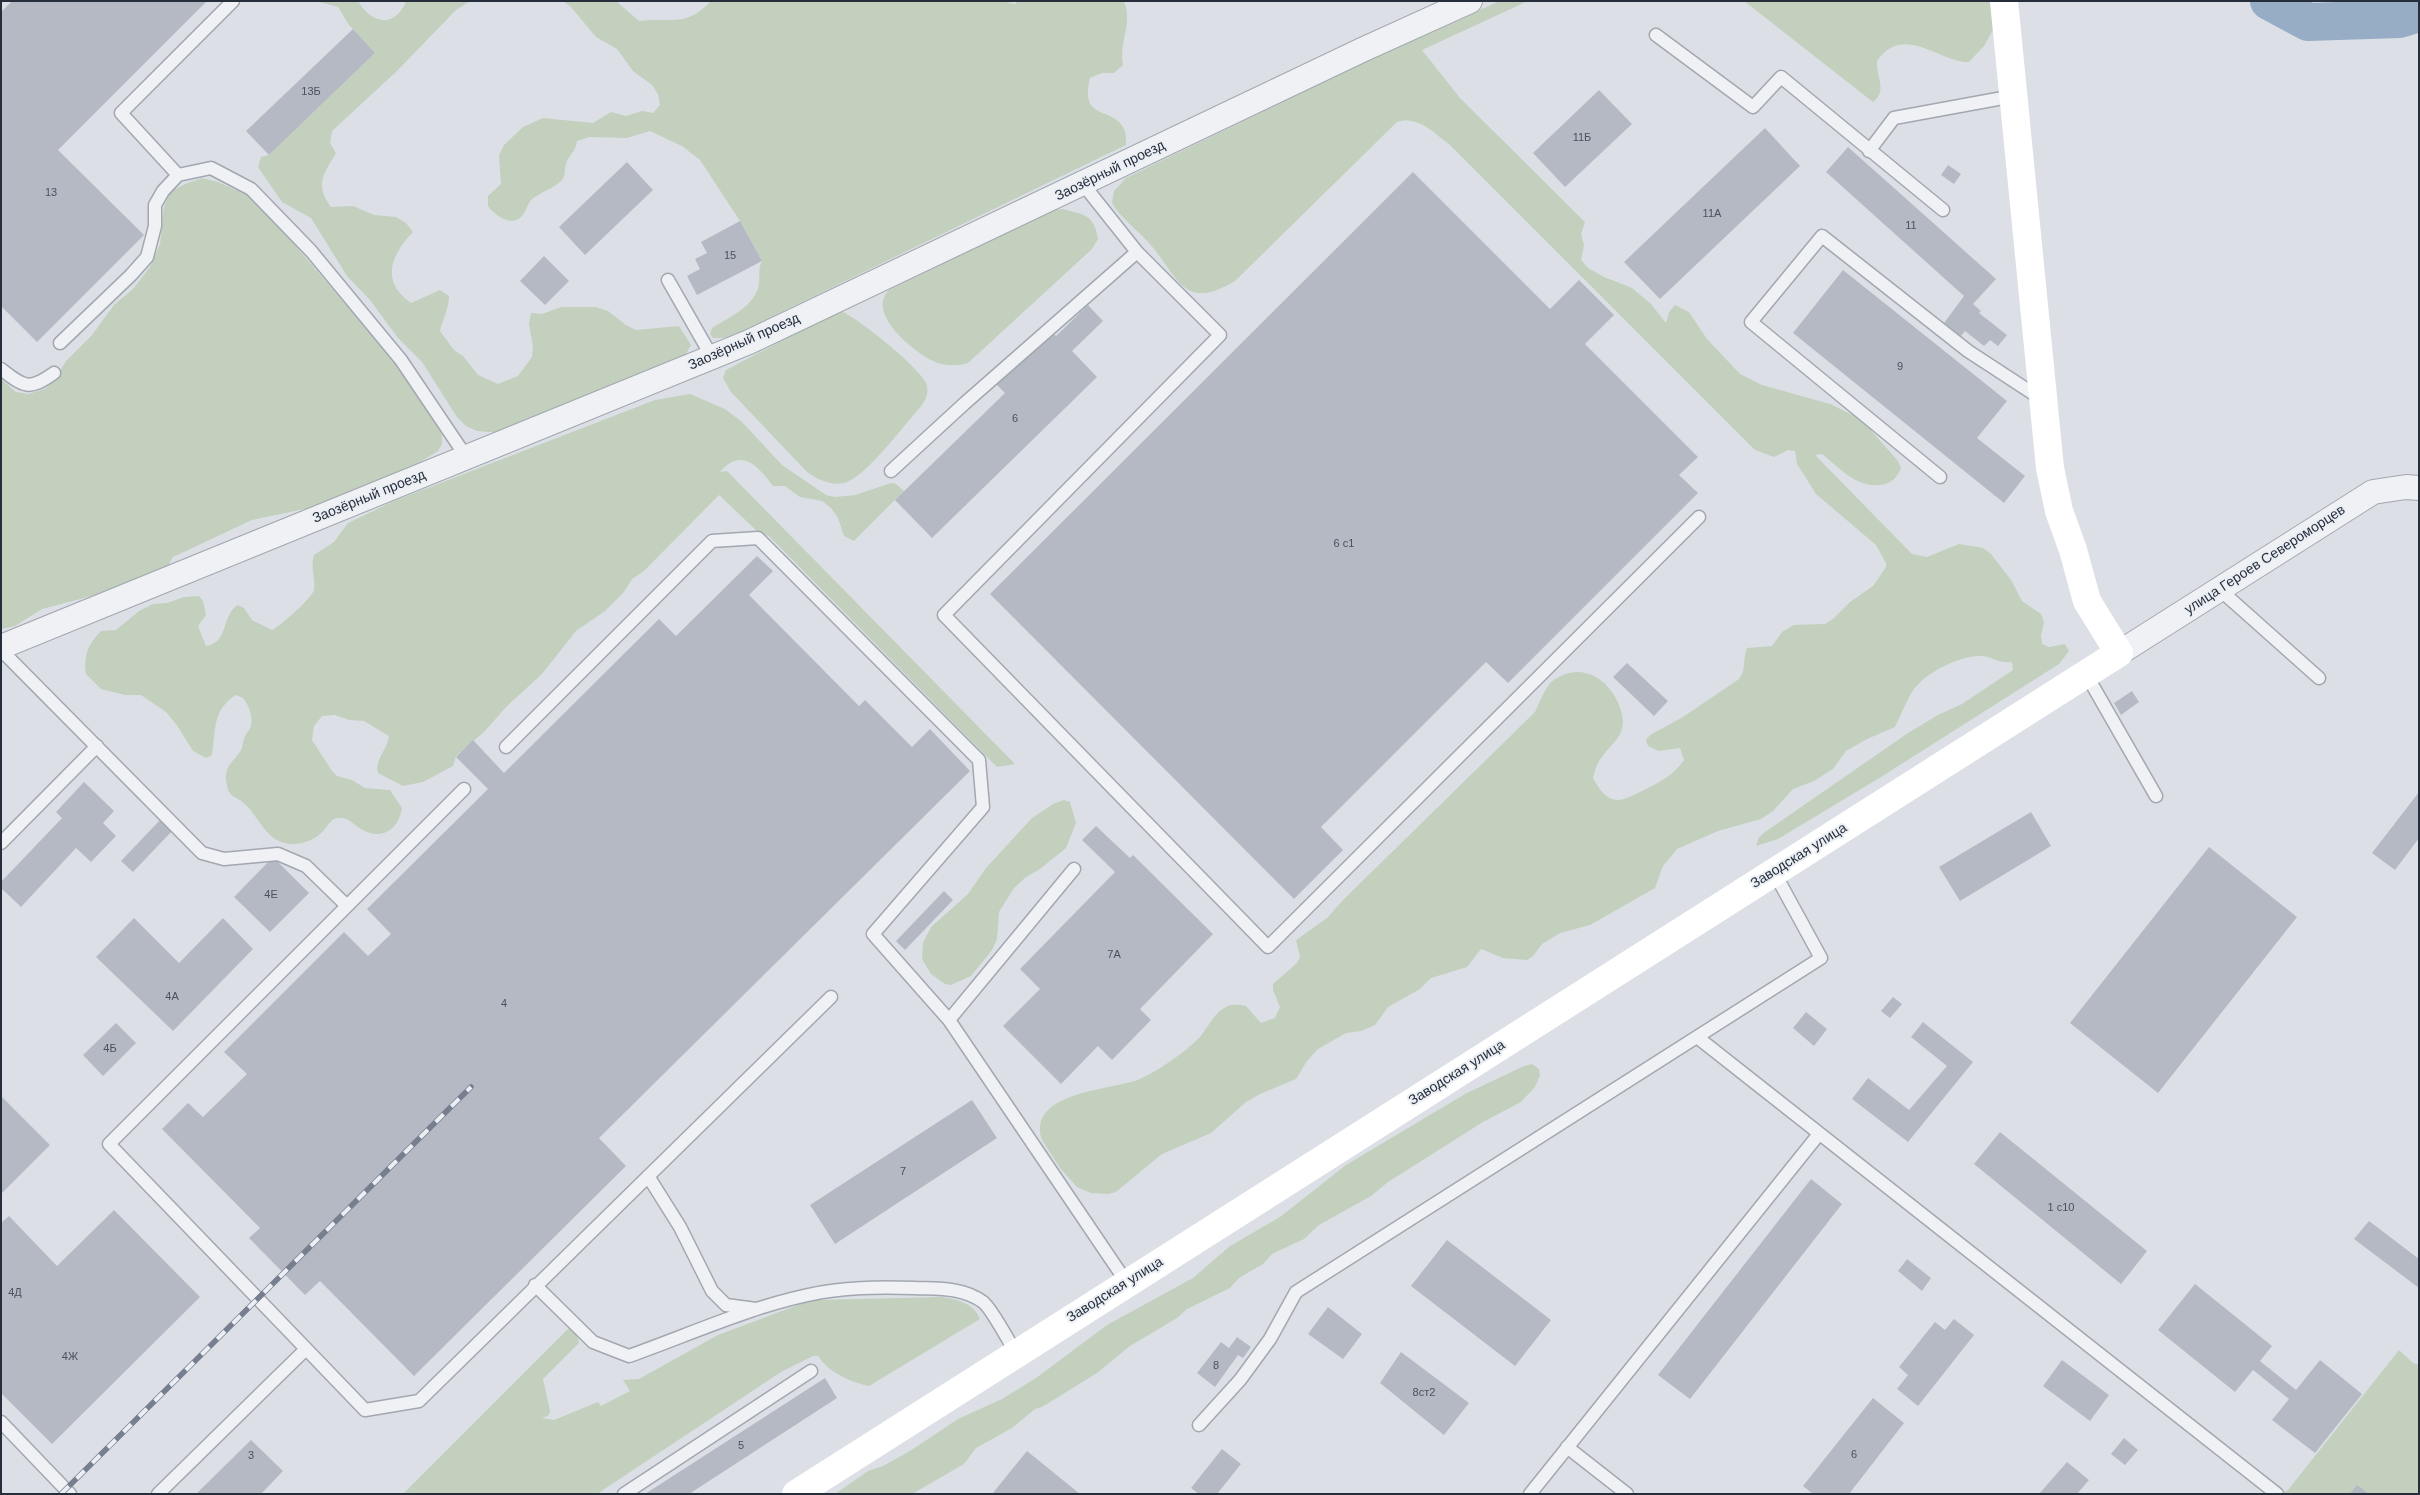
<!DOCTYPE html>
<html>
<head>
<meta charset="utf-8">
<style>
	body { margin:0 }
	#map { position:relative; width:2420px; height:1495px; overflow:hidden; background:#dce0e6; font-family:Helvetica,sans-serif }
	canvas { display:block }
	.frame { position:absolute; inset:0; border:2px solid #262e3c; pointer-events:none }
</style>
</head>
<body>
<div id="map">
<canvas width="2420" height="1495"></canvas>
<div class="frame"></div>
</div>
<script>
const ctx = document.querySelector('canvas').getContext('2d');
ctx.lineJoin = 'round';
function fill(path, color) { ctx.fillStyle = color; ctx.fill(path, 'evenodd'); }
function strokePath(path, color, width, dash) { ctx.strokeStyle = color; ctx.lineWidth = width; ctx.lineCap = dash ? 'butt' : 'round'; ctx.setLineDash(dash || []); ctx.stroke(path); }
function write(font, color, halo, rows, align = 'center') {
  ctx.font = font + ' Helvetica,sans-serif'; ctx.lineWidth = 4; ctx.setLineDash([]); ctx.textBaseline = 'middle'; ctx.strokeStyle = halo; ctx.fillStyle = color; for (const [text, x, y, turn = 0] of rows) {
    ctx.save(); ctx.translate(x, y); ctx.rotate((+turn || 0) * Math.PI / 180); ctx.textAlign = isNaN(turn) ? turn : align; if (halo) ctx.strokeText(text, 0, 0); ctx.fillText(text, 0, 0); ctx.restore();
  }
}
const green = new Path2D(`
	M316 1H358C371 24 395 29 406 1H470L456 10 396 72 332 131 330 143 336 153C324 174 314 184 331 207L353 206 374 215 396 217 406 223 413 232C391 255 380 281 411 303L440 290 449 296C449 309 443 318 440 331L454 350 463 356 478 375 498 384 518 376 532 357 533 347 529 324 531 313 542 314 561 307H596L608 311 626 325 636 330 679 326 691 345 685 356 502 433 477 431 466 426 457 417 422 362 398 338 370 300 347 276 311 218 282 202 258 167 261 157 269 155 375 53 349 25 338 7Z
	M563 1H616L639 21C671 17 686 28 711 1H1002L1015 4 1018 1H1124C1133 25 1119 40 1123 65L1114 73H1102L1090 78C1079 122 1114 106 1124 129 1126 133 1126 140 1126 145L742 331 724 338H713L710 334 712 328C728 318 752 308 758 288 761 279 757 270 762 261L740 221 700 160 682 146 650 131 627 138 589 137 577 141C576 152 569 154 566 164 564 170 566 175 562 180 554 188 544 191 535 197 528 201 528 207 524 213 515 229 496 217 488 206V196L501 184 499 155 504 145 523 127 543 118 593 123 611 112 626 116 642 111 653 113 660 105 658 94 652 85 633 71 617 49 596 37 571 7Z
	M1500 1H1528L1422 50 1460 98 1585 222 1581 234 1584 245 1581 260 1588 268 1604 277 1632 288 1651 304 1666 323 1669 312 1675 305 1689 312 1707 339 1740 374 1762 385 1830 404 1861 419 1898 461 1901 468C1897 478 1891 484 1880 485 1855 487 1841 469 1822 454L1815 455 1912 554 1927 557 1959 544 1983 548 1991 554 2011 580 2022 601 2041 614 2044 622 2041 636 2042 644 2049 647 2065 644 2069 651 2059 664 1881 777 1778 839 1756 846 1759 837 1765 832 1908 733 1938 715 1962 704 2013 670 2012 662C2000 664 1993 657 1982 656 1960 655 1924 673 1912 692 1905 704 1901 715 1895 727L1867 739 1846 751 1833 769 1814 781 1793 789 1773 811 1761 819 1718 831 1677 849 1663 866 1655 888 1590 925 1560 933 1542 944 1533 956 1527 960 1503 958 1481 949 1467 967 1431 978 1420 989 1388 1007 1375 1025 1361 1031 1346 1033 1318 1049 1307 1061 1296 1079 1260 1094 1246 1102 1211 1133 1162 1154 1116 1192 1108 1194 1091 1193 1077 1187 1060 1168 1042 1140C1026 1091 1114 1090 1140 1079 1161 1069 1184 1053 1200 1037 1209 1026 1214 1012 1228 1006 1233 1004 1240 1005 1246 1006L1261 1023 1275 1018 1280 1007 1273 990V984L1297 963 1300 957 1296 940 1327 918 1343 900 1535 712C1539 704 1543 692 1549 685 1551 681 1557 678 1561 676 1592 661 1621 692 1623 722 1623 738 1609 746 1602 757 1597 763 1595 770 1593 778 1610 810 1622 801 1648 788 1664 780 1674 774 1684 760L1680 748 1659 751 1648 746 1646 740 1650 735 1683 717 1739 679C1747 668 1742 661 1747 648L1772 646 1782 632 1794 625 1825 624 1833 619 1850 602 1873 586 1886 567V563L1876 545 1816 494 1797 464 1795 451 1788 450 1774 457 1755 450 1450 145C1434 133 1418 115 1397 122L1235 281C1182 313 1178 275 1149 243 1137 229 1121 219 1112 203L1114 191 1126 178 1398 46Z
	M1744 1H1990L1993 30 1984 46 1969 62C1940 63 1904 22 1877 61 1876 77 1888 91 1873 102Z
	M202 178 218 182 256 199 394 362 436 420 442 436V444L438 451 420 462 385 478 314 507 252 520 173 557 167 568 115 590 42 609 15 626 1 629V379L16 392 28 394 45 389 52 383 66 361 92 335 114 305 133 289 150 267 160 244 164 207 170 192 185 184Z
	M1063 209C1084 215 1094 214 1098 239L1092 249 968 363C959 366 947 366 938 363 916 355 865 313 889 290L1053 210Z
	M843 312C860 320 919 367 926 383 929 391 927 398 922 405 904 425 870 472 847 482 834 487 818 480 807 472L731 392 723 378 726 370 833 314Z
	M690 394 725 409 742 422 782 465 826 495 835 497 855 495 891 483 896 484 904 491 854 541 844 536 838 518 831 508 822 501 800 497 785 486H773C758 466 741 447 720 472L727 471 1015 764 997 767 769 536 759 533 719 495 644 571 632 579 624 592 605 611 576 631 542 674 507 706 484 732 456 756 453 766 423 782 403 786 378 773C375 758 387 751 389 736L364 721 349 720 335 715 322 716 314 726 312 740 332 771 337 776 352 780 365 788 390 790 402 808C398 832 379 842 358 827 352 823 348 818 341 818 332 817 329 824 324 830 314 843 290 849 275 839 263 831 256 815 246 805 235 794 228 800 226 779 225 765 235 761 241 750 243 747 242 743 244 739 245 734 250 730 251 726 253 717 249 705 243 698L236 695C212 710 216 730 212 755L206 758 193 751 176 724 166 712 141 695H125L101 689 86 674C83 656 88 644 101 631L116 630 139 611 153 604 167 603 184 597 199 596 203 601 206 615 198 626 206 646C229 643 221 615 238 605L244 608 252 620 272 630C279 627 313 597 314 590 316 579 310 568 314 555L334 542 348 523 394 501 655 400Z
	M1064 800 1070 802 1076 823 1066 848 1040 869 1026 877 1014 888 999 912 997 939 992 950 971 976 951 985 945 984 931 974 922 959 923 943 931 927 968 894 986 868 1032 818 1053 804Z
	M1532 1064 1539 1069 1540 1075 1535 1087 1521 1102 1483 1122 1388 1182 1371 1196 1319 1225 1304 1239 1272 1254 1263 1264 1239 1278 1230 1288 1187 1309 1177 1318 1130 1346 1097 1373 1042 1407 1035 1409 1012 1428 976 1448 964 1464 912 1494H835L868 1471 883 1466 910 1451 958 1419 1002 1399 1036 1378 1107 1325 1193 1278 1230 1246 1280 1217 1346 1165 1465 1094 1524 1066Z
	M941 1297C956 1299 974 1303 980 1319L869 1386C850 1382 828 1372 818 1356H813L781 1372 597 1494H403L570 1327 578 1338 579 1343 543 1379 550 1411 549 1415 542 1418 554 1420 598 1402 601 1406 630 1391 623 1380 639 1379 718 1335 803 1303 816 1300Z
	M2399 1350 2413 1363 2419 1365V1494H2279L2288 1490Z`);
const river = new Path2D(`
	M2269 1 2308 22 2400 19 2419 13`);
const building = new Path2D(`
	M12 1H207L58 150 144 235 37 342 1 306V12Z
	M353 29 375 53 269 155 246 131Z
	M1599 90 1632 124 1565 187 1533 153Z
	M1765 128 1800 166 1660 299 1624 262Z
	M1848 147 1996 279 1973 304 1981 311 1979 313 2007 335 1998 346 1990 340 1984 346 1965 331 1961 336 1944 323 1964 296 1826 172Z
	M627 162 653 190 585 255 559 227Z
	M1948 165 1961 174 1954 184 1941 175Z
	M1413 172 1550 309 1579 280 1614 315 1585 344 1698 457 1679 475 1698 493 1508 683 1486 662 1321 827 1343 850 1294 899 990 594Z
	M740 221 762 261 697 295 687 276 700 269 695 259 707 253 701 242Z
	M544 256 569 281 545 305 520 281Z
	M1843 270 2007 401 1977 438 2025 476 2004 503 1793 333Z
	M1088 305 1103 321 1072 351 1097 377 932 538 895 500 1005 393 996 384 1051 331 1056 336Z
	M757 556 773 571 749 595 859 706 865 700 912 747 930 729 970 771 599 1138 626 1166 414 1376 320 1281 305 1295 249 1238 260 1228 162 1129 188 1103 203 1117 247 1074 224 1052 344 932 368 956 391 934 367 909 488 789 456 757 473 740 504 773 659 619 676 636Z
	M1627 663 1668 701 1654 716 1613 677Z
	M2132 691 2139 702 2121 715 2114 703Z
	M84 782 114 811 103 823 116 836 91 862 76 848 21 907 1 888V882L62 818 56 812Z
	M2419 792V838L2395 870 2372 853Z
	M2031 812 2051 846 1960 901 1939 867Z
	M160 820 172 831 133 872 121 861Z
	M1096 826 1130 858 1133 855 1213 934 1140 1009 1151 1020 1112 1060 1098 1046 1061 1084 1003 1026 1040 989 1020 969 1115 872 1082 840Z
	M2209 847 2297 917 2158 1093 2070 1023Z
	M273 857 309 893 270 932 234 897Z
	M944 891 953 900 905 950 896 941Z
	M134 918 179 963 223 918 253 949 173 1031 96 957Z
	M1893 997 1902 1004 1890 1018 1881 1011Z
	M1806 1012 1827 1029 1814 1046 1793 1028Z
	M1923 1022 1973 1062 1908 1142 1852 1099 1868 1078 1909 1110 1947 1066 1911 1037Z
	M116 1023 136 1043 103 1076 83 1055Z
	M1 1096 50 1145 1 1194Z
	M972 1100 997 1138 835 1244 810 1205Z
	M2000 1132 2147 1251 2121 1284 1974 1164Z
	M1811 1179 1842 1204 1690 1399 1658 1375Z
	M114 1210 200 1297 52 1444 1 1393V1223L9 1216 57 1266Z
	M2369 1221 2419 1259V1288L2354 1239Z
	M1447 1240 1551 1320 1515 1366 1411 1286Z
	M1907 1259 1931 1278 1922 1291 1898 1271Z
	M2195 1284 2272 1346 2260 1361 2296 1390 2320 1360 2362 1394 2315 1453 2272 1420 2289 1399 2253 1370 2235 1392 2158 1330Z
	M1328 1307 1362 1334 1343 1359 1308 1334Z
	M1954 1319 1974 1335 1918 1406 1897 1389 1908 1375 1899 1367 1935 1322 1945 1330Z
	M1237 1337 1251 1347 1243 1358 1238 1355 1215 1387 1197 1373 1221 1342 1229 1348Z
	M1401 1352 1469 1403 1444 1435 1380 1383Z
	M2062 1360 2109 1395 2090 1421 2043 1386Z
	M825 1378 837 1398 689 1494H645Z
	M1873 1398 1904 1423 1849 1494H1813L1803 1486Z
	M2124 1438 2138 1450 2125 1465 2111 1454Z
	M251 1440 283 1471 261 1494H196Z
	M1222 1449 1241 1464 1217 1494H1199L1191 1488Z
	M1027 1451 1080 1494H992Z
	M2067 1462 2089 1480 2077 1494H2039Z
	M2357 1485 2369 1494H2350Z`);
const lane = new Path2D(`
	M1656 35 1753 107 1781 77 1943 210
	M1869 151 1894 118 2014 96
	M178 175 121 113 233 1
	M1083 184 1137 252 1220 335 944 615 1268 947 1699 517
	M668 280 712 357
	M60 343 131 275 147 257 155 226V205L163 191 178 175 211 168 251 189 311 251 401 360 467 458
	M1 369C24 387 29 391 54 373
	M891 471 965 403 1137 252
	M1940 477 1751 322 1822 236 1968 351 2043 400
	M2219 589 2319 678
	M1 650 202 853 224 859 278 854 306 866 346 905
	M2086 674 2156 796
	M506 747 712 541 758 538 979 760 983 807 873 934 949 1020 1127 1283
	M464 789 109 1144 365 1410 419 1401 831 997
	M1 843 97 746
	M949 1020 1074 869
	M1697 1037 2277 1494
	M648 1176 680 1227 712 1291 726 1305 756 1309
	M535 1285 593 1342 629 1356C688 1335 747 1308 808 1295 843 1287 879 1287 914 1288 938 1289 963 1287 983 1302 992 1309 1009 1342 1016 1353
	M1 1422 70 1494
	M1199 1425 1240 1380 1270 1339 1296 1292 1821 958 1774 872
	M1567 1447 1627 1494
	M158 1494 306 1349
	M624 1494 811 1371
	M1530 1494 1819 1134`);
const street = new Path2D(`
	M1 647 749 342 1362 50 1470 1
	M2119 653 2373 492 2406 487 2419 488`);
const secondary = new Path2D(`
	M796 1494 2119 653 2087 601 2073 550 2059 511 2050 468 2004 1`);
const rail = new Path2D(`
	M61 1494 471 1087`);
const numberNames = [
	["13Б",311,92],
	["11Б",1582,138],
	["13",51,193],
	["11А",1712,214],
	["11",1911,226],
	["15",730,256],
	["9",1900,367],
	["6",1015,419],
	["6 с1",1344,544],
	["4Е",271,895],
	["7А",1114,955],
	["4А",172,997],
	["4",504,1004],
	["4Б",110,1049],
	["7",903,1172],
	["1 с10",2061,1208],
	["4Д",15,1293],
	["4Ж",70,1357],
	["8",1216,1366],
	["8ст2",1424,1393],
	["5",741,1446],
	["6",1854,1455],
	["3",251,1456]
];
const streetNames = [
	["Заозёрный проезд",1110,171,-26],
	["Заозёрный проезд",744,342,-24],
	["Заозёрный проезд",369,497,-22],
	["улица Героев Североморцев",2265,560,-33],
	["Заводская улица",1799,856,-32],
	["Заводская улица",1457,1073,-32],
	["Заводская улица",1115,1290,-32]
];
fill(green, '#c2d0bd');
strokePath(river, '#97adc6', 38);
fill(building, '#b4b9c3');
strokePath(lane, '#a2a7b0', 15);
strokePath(street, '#a2a7b0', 26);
strokePath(lane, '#eff1f4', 12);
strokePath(street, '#eff1f4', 24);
strokePath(secondary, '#fff', 28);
strokePath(rail, '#767f8f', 5.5);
strokePath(rail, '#ebeff4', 4, [11]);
write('11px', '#4a515e', null, numberNames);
write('14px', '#262e3c', '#ebeff4', streetNames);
</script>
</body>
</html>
